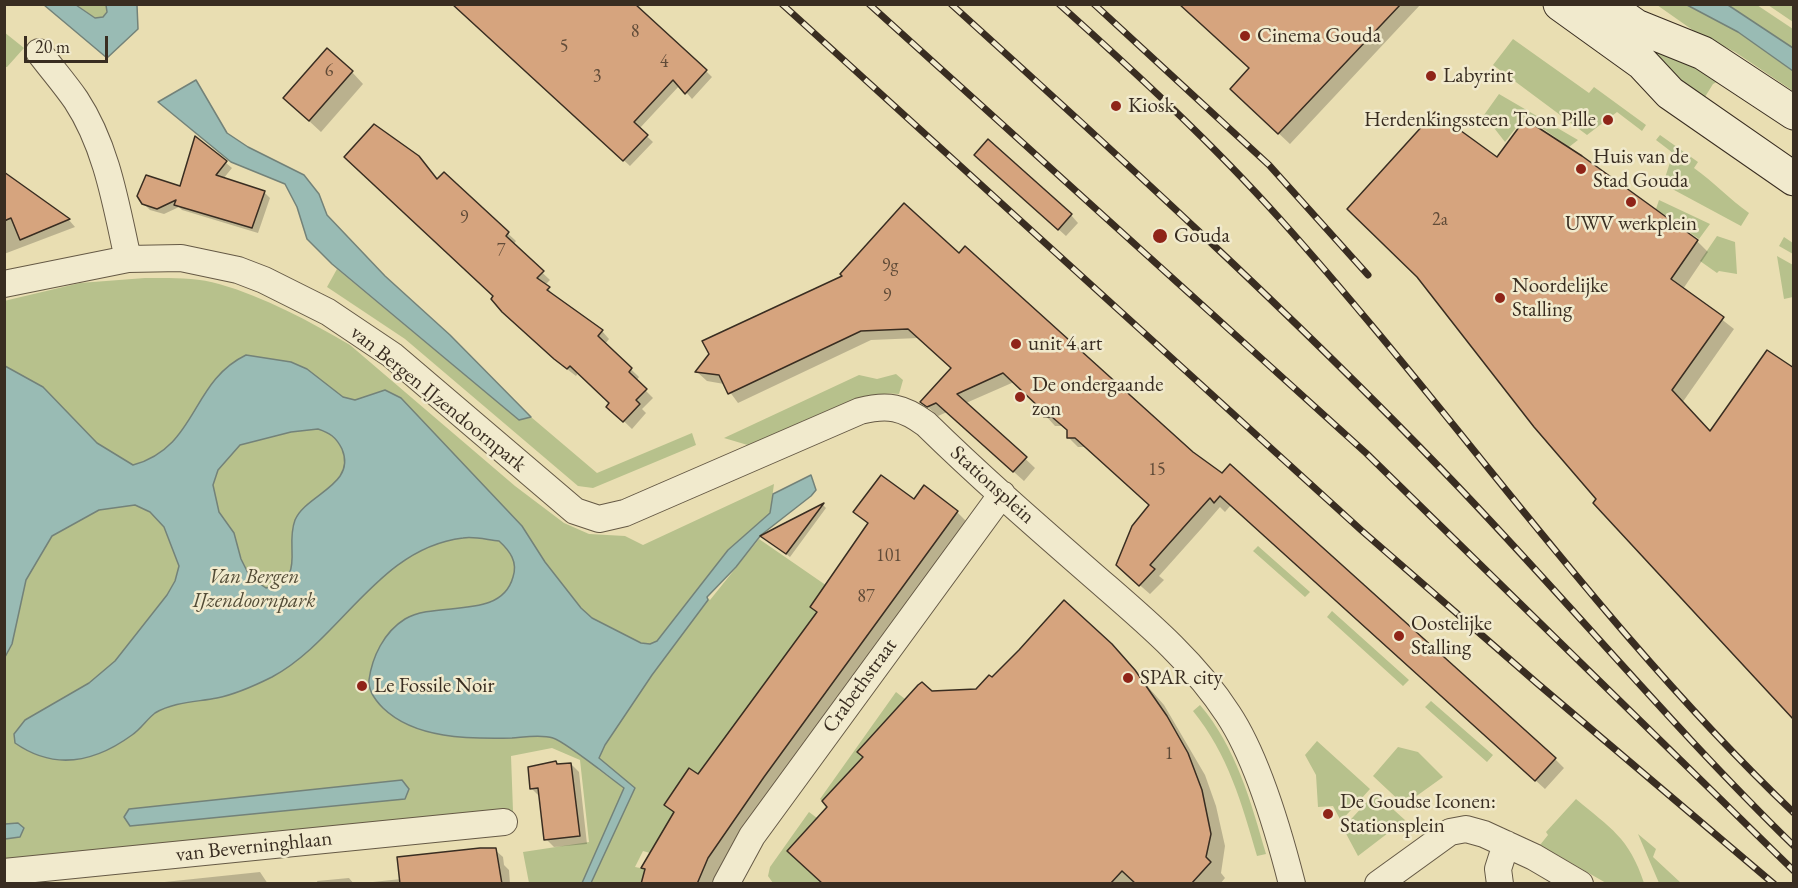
<!DOCTYPE html>
<html>
<head>
<meta charset="utf-8">
<style>
	body { margin:0 }
	#map { position:relative; width:1798px; height:888px; overflow:hidden; background:#e9deb2; font-family:"EB Garamond",serif }
	canvas { display:block }
	.frame { position:absolute; inset:0; border:6px solid #392d21; pointer-events:none }
	.scale { position:absolute; left:24px; top:36px; width:84px; height:27px; box-sizing:border-box; border:3px solid #392d21; border-top:0; padding-left:8px; font-size:18px; line-height:21px; white-space:nowrap; color:#392d21; -webkit-text-stroke:4px #f1eacd; paint-order:stroke }
</style>
</head>
<body>
<div id="map">
<canvas width="1798" height="888"></canvas>
<div class="frame"></div>
<div class="scale">20 m</div>
</div>
<script>
const ctx = document.querySelector('canvas').getContext('2d');
ctx.lineJoin = 'round';
function fill(path, color) { ctx.fillStyle = color; ctx.fill(path, 'evenodd'); }
function strokePath(path, color, width, dash) { ctx.strokeStyle = color; ctx.lineWidth = width; ctx.lineCap = dash ? 'butt' : 'round'; ctx.setLineDash(dash || []); ctx.stroke(path); }
function write(font, color, halo, rows, align = 'center') {
  ctx.font = font + ' "EB Garamond",serif'; ctx.lineWidth = 5; ctx.setLineDash([]); ctx.textBaseline = 'middle'; ctx.strokeStyle = halo; ctx.fillStyle = color; for (const [text, x, y, turn = 0] of rows) {
    ctx.save(); ctx.translate(x, y); ctx.rotate((+turn || 0) * Math.PI / 180); ctx.textAlign = isNaN(turn) ? turn : align; if (halo) ctx.strokeText(text, 0, 0); ctx.fillText(text, 0, 0); ctx.restore();
  }
}
const green = new Path2D(`
	M77 5H106L108 9 103 17 95 18Z
	M1594 5 1726 77 1713 84 1700 105Z
	M1657 5H1687L1738 32 1793 71V91L1735 52 1694 31Z
	M1728 5H1757L1793 29V48Z
	M1768 5H1793V22Z
	M4 32 24 48 7 67H5Z
	M1513 39 1589 93 1594 87 1646 125 1642 131 1617 112 1587 135 1493 65Z
	M1499 94 1578 140 1569 147 1525 116 1505 142 1484 115Z
	M1660 135 1698 162 1694 168C1714 182 1729 199 1749 213L1741 226 1663 184 1673 153 1656 140Z
	M1659 200 1710 224 1699 239 1656 209Z
	M1717 236 1735 242 1737 274 1719 271 1717 273 1700 261Z
	M1784 237 1793 243V254L1779 246Z
	M1777 256 1793 265V297L1784 299Z
	M337 269 519 420 531 417 597 473 692 433 696 445 593 488 578 486 405 339 327 287Z
	M145 278C169 278 196 277 219 284 265 297 309 321 350 345L515 486 564 523 589 534 625 536 643 545 774 484 770 513 728 550 698 590 710 600 759 539 830 588 823 604 702 777 689 768 664 804 676 814 666 838 660 836 650 853 643 851 635 867 645 869 641 883H591L635 788 596 768 624 788 582 883H529L523 852 589 842 580 760 552 748 511 756 513 811 5 863 4 301 80 283Z
	M896 374 903 380 899 394C861 388 787 430 751 446L724 438 859 375 877 379Z
	M1258 546 1310 592 1305 597 1253 551Z
	M1332 611 1409 680 1403 686 1327 617Z
	M896 692 905 699 858 752 863 757 822 801 820 799Z
	M1431 701 1493 755 1487 762 1425 707Z
	M1200 705C1236 747 1251 802 1266 854L1257 856C1242 804 1228 754 1193 711Z
	M1317 741 1370 789 1341 821 1333 806 1318 807 1316 775 1305 755Z
	M1398 747 1418 752 1443 777 1404 805 1373 776Z
	M1375 793 1405 820 1358 856 1343 828Z
	M1576 799C1610 828 1629 837 1644 883H1606L1540 845 1548 835 1546 832Z
	M809 812 817 818 788 851 823 883H773L768 876 770 867Z
	M1638 834 1656 849 1653 857 1681 883H1659Z`);
const water = new Path2D(`
	M44 5H76L95 18 103 17 107 12 106 5H137L138 29 107 58Z
	M1687 5H1728L1793 48V71L1738 32Z
	M196 80 227 133 248 147 304 175 319 194 327 215 385 276 450 335 531 417 519 420 332 264 307 239 297 207 285 184 231 162 158 102Z
	M246 355 291 362 307 369 343 397 355 400 385 390 401 398 522 526 545 562 581 608 592 618 641 643 650 644 657 641 728 550 770 513 773 494 811 475 816 490 811 496 761 535 736 567 707 597 708 600 652 675 605 745 599 758 635 788 591 883H582L624 788C610 778 566 742 553 738 541 734 525 737 512 738 469 739 415 739 383 708 376 701 368 690 369 680 372 657 384 632 405 619 437 600 501 621 513 577 518 562 510 551 499 541 488 540 474 536 463 538 378 548 341 640 272 677 254 686 237 694 217 698 196 702 174 702 155 713 147 719 141 729 132 735 95 762 55 771 15 743L14 734 25 720 89 683 115 661 167 595 175 581 179 566 164 527 150 512 135 505 99 510 52 536 26 580 12 644 5 657V366L43 387 97 443 133 465C198 447 190 382 246 355ZM318 429C330 433 336 437 342 449 357 485 306 494 295 520 284 549 308 578 266 588L250 577 241 559 234 533 219 512 213 485 218 470 240 445 291 432Z
	M402 780 409 789 405 799 130 826 124 817 129 809Z
	M18 823 24 828 20 837 5 839V824Z`);
const shadow = new Path2D(`
	M1180 4H1421L1290 144 1243 100 1251 69Z
	M461 11 706 71 712 77 692 99 680 85 639 129 653 142 630 166Z
	M352 72 363 84 321 132 296 109Z
	M196 138 232 168 223 179 264 192 270 198 258 233 182 210 179 207 164 214 150 210 143 203 181 188Z
	M1497 159 1697 241 1708 252 1683 289 1734 329 1682 403 1711 433 1794 364V717L1598 499Z
	M983 162 1071 215 1078 223 1066 236Z
	M444 174 516 241 513 245 550 280 545 285 555 297 602 331 609 339 605 344 639 377 636 381 653 398 642 409 646 413 632 429 608 406 611 403 578 373 576 376 563 366 511 320 495 296 438 181Z
	M16 182 69 220 75 227 4 254V186Z
	M959 256 1555 759 1564 768 1545 789 1231 505 1225 512 1220 507 1201 529 1159 576 1164 580 1150 594 1128 575 1151 506 1087 447H1078L1068 437 1069 431 1063 426H1055L1046 416 1044 410 1014 382 966 403 1035 468 1024 481 947 412 938 416 922 402 953 368 919 338 871 340 738 403 724 384 707 381 697 372Z
	M914 501 957 512 968 523 775 788 719 869 712 884H643L646 871 643 868 674 813 666 805 699 776 818 613 812 607 869 525 855 512Z
	M823 505 826 508 790 557 763 536Z
	M1119 654 1164 705 1205 775 1216 806 1225 846 1221 873 1225 878 1220 884H823L932 693 977 691 992 679Z
	M571 764 579 772 587 844 554 847 546 839 539 796 531 788 558 765Z
	M495 850 503 857 504 865 509 870 510 884H354L401 879Z
	M260 872 268 884H149L155 883Z
	M349 878 354 884H318L317 881Z`);
const building = new Path2D(`
	M452 4H635L707 70 685 94 673 80 634 122 648 135 623 161Z
	M1179 4H1401L1278 134 1230 89 1249 68Z
	M327 48 353 71 309 121 283 98Z
	M1435 112 1497 157 1525 119 1582 156 1698 240 1671 279 1724 317 1672 390 1710 431 1767 350 1794 368V720L1593 503 1596 499 1534 427 1417 277 1347 209Z
	M374 124 419 156 437 179 444 172 509 232 506 236 544 271 537 278 550 287 547 290 603 330 598 336 632 368 629 372 647 389 636 400 640 404 623 422 606 407 609 403 570 366 567 369 554 359 502 312 491 299 493 296 344 157Z
	M195 136 227 161 216 175 265 191 252 228 174 205 176 200 157 209 142 204 137 196 146 175 180 186Z
	M988 139 1072 214 1058 230 974 155Z
	M4 172 70 219 20 240 11 218 4 221Z
	M904 203 959 253 965 246 1193 452 1222 473 1230 464 1556 758 1535 781 1220 496 1214 503 1210 498 1191 519 1150 565 1155 569 1139 586 1116 565 1132 526 1149 505 1075 438H1067V430L1052 417H1044L1042 410 1003 373 957 394 1027 457 1013 472 936 403 927 407 920 402 951 368 908 329 861 331 728 394 719 375 695 372 709 354 702 341 842 276 840 274Z
	M881 475 914 499 924 485 958 511 764 777 708 858 697 884H641L645 869 641 868 674 812 664 805 689 768 698 774 817 612 810 607 868 523 853 512Z
	M824 503 786 554 760 536 781 525Z
	M1064 600 1112 644 1135 670 1167 716 1188 753 1202 790 1211 834 1206 857 1211 862 1191 884H1136L1122 871 1110 884H823L787 851 827 807 822 801 863 757 857 752 918 685 922 682 932 691 976 689 989 675 992 677 1019 650Z
	M556 761 557 764 571 763 580 836 544 840 538 788 530 789 528 767Z
	M480 848H496L502 884H400L397 857Z`);
const minor = new Path2D(`
	M39 52C51 68 65 84 76 100 107 147 116 205 128 259
	M4 284 128 259 181 258 238 270 264 280 328 312 392 355 575 511 599 519 625 513 860 411C888 404 903 407 926 424 978 475 1033 523 1088 571 1137 614 1192 658 1228 714 1256 756 1279 833 1292 884
	M4 872 504 822
	M726 884 752 836 1002 494
	M1378 884 1450 832 1466 829 1484 834 1534 857 1580 884
	M1500 884 1498 869 1506 844`);
const secondary = new Path2D(`
	M1560 4 1642 63 1670 93 1794 179
	M1605 4 1636 26 1703 53 1794 113`);
const rail = new Path2D(`
	M782 4 1361 530 1538 684 1774 884
	M869 4 1366 453 1794 871
	M951 4C1120 157 1288 310 1446 474 1564 596 1672 727 1794 846
	M1059 4C1136 73 1211 142 1280 219 1455 414 1604 632 1794 813
	M1094 4 1269 165 1368 275`);
const markers = [
	[1245,36,6,"#8f2418"],
	[1431,76,6,"#8f2418"],
	[1116,106,6,"#8f2418"],
	[1608,120,6,"#8f2418"],
	[1581,169,6,"#8f2418"],
	[1631,202,6,"#8f2418"],
	[1160,236,8,"#8f2418"],
	[1500,298,6,"#8f2418"],
	[1016,344,6,"#8f2418"],
	[1020,397,6,"#8f2418"],
	[1399,636,6,"#8f2418"],
	[1128,678,6,"#8f2418"],
	[362,686,6,"#8f2418"],
	[1328,814,6,"#8f2418"]
];
const numberNames = [
	["8",635,32],
	["5",564,47],
	["4",664,62],
	["6",329,71],
	["3",597,77],
	["9",464,218],
	["2a",1440,220],
	["7",501,251],
	["9g",890,266],
	["9",887,296],
	["15",1157,470],
	["101",889,556],
	["87",866,597],
	["1",1169,754]
];
const poiNames = [
	["Cinema Gouda",1257,36],
	["Labyrint",1443,76],
	["Kiosk",1128,106],
	["Herdenkingssteen Toon Pille",1596,120,"right"],
	["Huis van de",1593,157],
	["Stad Gouda",1593,181],
	["UWV werkplein",1631,224,"center"],
	["Gouda",1174,236],
	["Noordelijke",1512,286],
	["Stalling",1512,310],
	["unit 4 art",1028,344],
	["De ondergaande",1032,385],
	["zon",1032,409],
	["Oostelijke",1411,624],
	["Stalling",1411,648],
	["SPAR city",1140,678],
	["Le Fossile Noir",374,686],
	["De Goudse Iconen:",1340,802],
	["Stationsplein",1340,826]
];
const streetNames = [
	["van Bergen IJzendoornpark",438,399,39],
	["Stationsplein",992,485,42],
	["Crabethstraat",860,686,-54],
	["van Beverninghlaan",254,847,-6]
];
const parkNames = [
	["Van Bergen",254,577],
	["IJzendoornpark",254,601]
];
fill(green, '#b7c18c');
fill(water, '#99bbb4');
strokePath(water, '#738279', 1.5);
fill(shadow, '#0003');
fill(building, '#d6a47e');
strokePath(building, '#392d21', 1.5);
strokePath(minor, '#655945', 28);
strokePath(secondary, '#392d21', 35);
strokePath(minor, '#f1eacd', 26);
strokePath(secondary, '#f1eacd', 33);
strokePath(rail, '#392d21', 7);
strokePath(rail, '#f1eacd', 4.5, [14]);
for (const [x, y, r, color] of markers) { const dot = new Path2D(); dot.arc(x, y, r, 0, 2 * Math.PI); ctx.fillStyle = color; ctx.fill(dot); strokePath(dot, '#f1eacd', 2); }
write('18px', '#604b38', null, numberNames);
write('21px', '#392d21', '#f1eacd', poiNames, 'left');
write('21px', '#392d21', '#f1eacd', streetNames);
write('italic 21px', '#524b36', '#f1eacd', parkNames);
</script>
</body>
</html>
